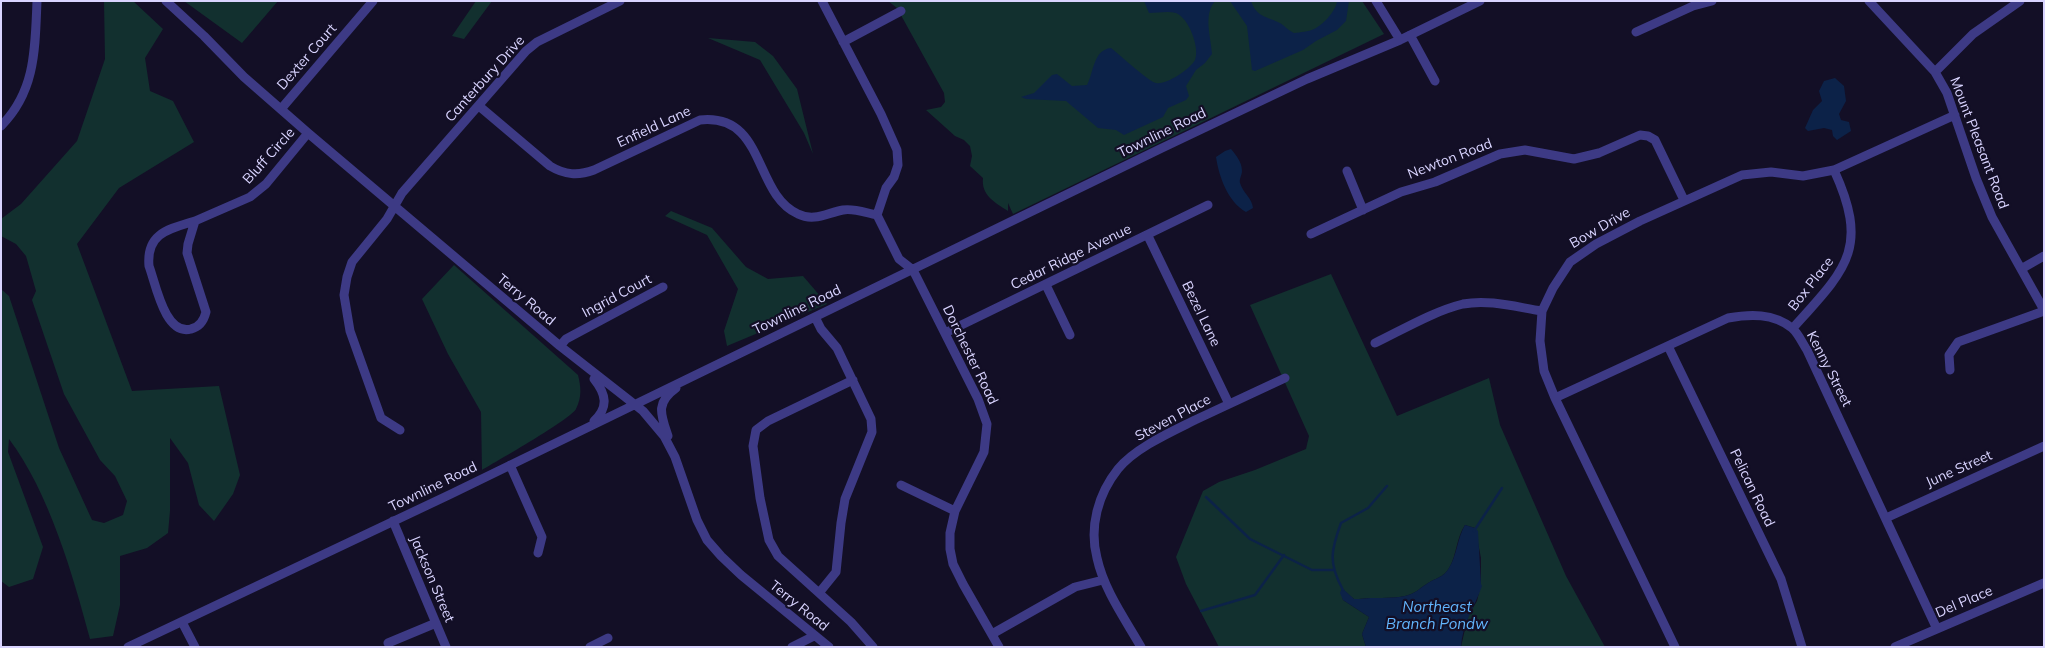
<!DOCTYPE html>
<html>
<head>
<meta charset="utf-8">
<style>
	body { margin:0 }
	#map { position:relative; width:2045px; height:648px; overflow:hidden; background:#130f26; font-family:Mulish,sans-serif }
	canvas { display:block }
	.frame { position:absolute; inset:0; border:2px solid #d9d4ff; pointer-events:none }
</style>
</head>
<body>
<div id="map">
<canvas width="2045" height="648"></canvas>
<div class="frame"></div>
</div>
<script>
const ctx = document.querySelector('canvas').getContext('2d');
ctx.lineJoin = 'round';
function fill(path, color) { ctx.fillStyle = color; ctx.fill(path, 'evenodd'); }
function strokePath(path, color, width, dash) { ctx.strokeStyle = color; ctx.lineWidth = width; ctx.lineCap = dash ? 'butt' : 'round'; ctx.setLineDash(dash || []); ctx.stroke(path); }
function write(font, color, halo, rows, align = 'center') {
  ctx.font = font + ' Mulish,sans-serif'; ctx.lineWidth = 4.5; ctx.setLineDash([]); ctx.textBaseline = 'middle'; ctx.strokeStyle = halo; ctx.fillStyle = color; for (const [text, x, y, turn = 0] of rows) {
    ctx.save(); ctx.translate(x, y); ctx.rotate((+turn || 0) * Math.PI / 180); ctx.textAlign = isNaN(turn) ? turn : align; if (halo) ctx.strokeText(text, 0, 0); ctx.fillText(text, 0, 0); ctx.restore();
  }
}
const green = new Path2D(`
	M104 1H133L163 29 145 58 150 91 173 101 194 142 119 188 77 244 132 391 219 386 240 475 233 494 214 521 199 505 188 463 170 438V511L168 533 147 548 120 556V605L113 636 90 639C73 575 49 492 9 439L8 452 43 547 33 579 9 587 1 581V289L9 296 59 448 92 520 104 523 123 515 127 501 115 476 100 460 64 394 32 300 36 291 26 256 16 244 1 236V219L21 204 77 141 105 59Z
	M184 1H278L242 43Z
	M476 1H492L464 39 452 36Z
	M888 1H1362L1384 34 1013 214 1008 203V211C994 202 981 195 983 178L970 166 972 156 970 146 964 140 955 136 926 110 941 107 945 102 944 93 897 8Z
	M708 38 755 42 773 56 797 89 813 154 804 133 760 60Z
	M671 211 712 228 746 267 768 279 803 276 827 304 727 346 724 331 738 289 707 235 665 216Z
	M454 265 578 375C581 387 582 397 576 409 571 419 497 461 482 470L481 412 448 354 422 299Z
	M1331 274 1397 416 1489 378 1500 425 1566 576 1605 647H1461L1468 616 1477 601 1481 584V558L1475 528 1465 525C1456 538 1457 555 1449 568 1444 577 1436 578 1428 583 1420 588 1415 594 1405 596 1390 599 1374 597 1359 599H1354L1342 589 1343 600 1369 617 1362 634 1366 647H1219L1186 584 1176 557 1203 491 1219 482 1255 470 1306 449 1309 436 1250 305Z`);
const water = new Path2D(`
	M1144 1H1215C1203 15 1211 37 1212 54L1205 63 1196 70 1186 86 1189 96 1186 100 1168 108 1163 117 1124 135 1116 130 1098 128 1066 101 1026 99 1021 97 1034 93 1052 75 1057 74 1072 86 1087 85C1094 72 1093 50 1111 48 1120 55 1149 82 1156 83 1167 85 1190 69 1195 60 1200 48 1189 18 1176 13 1168 11 1158 13 1149 13Z
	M1230 1H1251C1256 17 1268 17 1280 23 1285 26 1289 31 1294 33 1301 32 1308 32 1314 29 1323 25 1336 11 1337 1H1349L1346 21 1337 30 1316 41 1303 50 1255 71 1252 70 1247 26Z
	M1835 78 1844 86 1846 101 1839 114 1841 120 1849 122 1851 131 1837 140 1833 136 1832 130 1824 128 1808 131 1805 128 1813 110 1822 101 1819 91 1824 81Z
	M1231 149C1236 155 1242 162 1242 171 1242 175 1239 179 1240 183 1243 193 1252 198 1253 208L1246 212C1228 202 1219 177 1216 157L1225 151Z
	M1465 525 1475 528 1478 531 1481 584 1482 586C1475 606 1462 625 1461 647H1366L1362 634 1369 617 1343 600 1340 593 1342 588 1354 599H1359C1374 597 1390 599 1405 596 1415 594 1420 588 1428 583 1436 578 1444 577 1449 568 1457 555 1457 539 1465 525Z`);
const stream = new Path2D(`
	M1206 497 1250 539 1312 570H1333
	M1474 531 1502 488
	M1343 590C1328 563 1331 550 1341 523L1368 508 1387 486
	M1201 611 1255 595 1284 555`);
const minor = new Path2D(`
	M166 1 204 36 244 77 308 133 560 346 643 411 664 436 675 457 697 520 707 540 721 556 741 575 829 647
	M822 1 881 114 897 150 898 165 894 177 886 188 877 215 899 259 913 270 978 399 987 424 984 452 955 511 950 533V549L953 564 963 584 999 647
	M1376 1 1400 40
	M1869 1 1935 72 1947 93 1976 178 1992 217 2044 310
	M1636 32 1693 6 1712 1
	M1410 35 1435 81
	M843 42 901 11
	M1935 72 1973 34 2020 1
	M479 106 550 166C565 175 578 176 594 170L700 120C766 113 753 194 798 214 814 222 827 213 843 210 854 208 866 213 877 215
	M281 109 373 1
	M1 126C36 91 35 48 37 1
	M1347 171 1363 210
	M195 221C169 229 146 233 149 266 156 285 165 336 191 329 200 327 204 320 206 312L187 253 188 244 195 221 250 197 266 184 308 133
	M1311 234 1401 192 1435 182 1500 154 1525 150 1574 159 1599 153 1640 135 1648 136 1655 140 1684 200
	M1148 236 1229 404
	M2021 269 2044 256
	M1046 285 1070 335
	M815 317 821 329 837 348 871 419 872 432 845 499 841 523 836 572 819 593 851 622 873 647
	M1793 328C1846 269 1870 249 1834 170
	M945 333 1208 205
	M1375 343C1402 330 1434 311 1463 304 1489 299 1516 307 1542 311
	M560 346 566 339 663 287
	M1668 346 1781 579 1802 647
	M1950 370 1949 355 1958 342 2044 311
	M1555 398 1728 318C1750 314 1773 313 1792 328 1798 333 1803 344 1807 350L1937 629
	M594 421C609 407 606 394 594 379
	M400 430 381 418 350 331 344 295 347 277 352 262 387 219 402 193 526 51 537 42 620 1
	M668 436C661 415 655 403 676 388
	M510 465 542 537 538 553
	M901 485 955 511
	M1886 518 2044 446
	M393 521 446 647
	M819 593 778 556 769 540 760 498 753 446 756 430 768 421 853 380
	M182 622 195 647
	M992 634 1075 587 1103 580
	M388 643 436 623
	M128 647 451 494 1162 148 1307 79 1400 40 1480 1
	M590 647 608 638
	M792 647 814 636
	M1141 647C1125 619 1104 590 1097 558 1089 527 1098 494 1118 469 1135 448 1171 432 1195 420 1225 406 1255 392 1285 378
	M1675 647 1555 398 1544 371 1540 341 1542 311 1553 288 1570 262 1596 244 1640 221 1742 175 1771 172 1803 176 1834 170 1955 115
	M1895 647 2044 583`);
const streetNames = [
	["Dexter Court",307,57,-49],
	["Canterbury Drive",485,79,-48],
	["Enfield Lane",654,127,-25],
	["Townline Road",1162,133,-26],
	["Mount Pleasant Road",1979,143,69],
	["Bluff Circle",269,156,-48],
	["Newton Road",1450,159,-21],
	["Bow Drive",1600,228,-30],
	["Cedar Ridge Avenue",1071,257,-26],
	["Box Place",1811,284,-52],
	["Ingrid Court",617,296,-28],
	["Terry Road",526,300,40],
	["Townline Road",797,310,-26],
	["Bezel Lane",1201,314,64],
	["Dorchester Road",970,355,64],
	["Kenny Street",1829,369,63],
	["Steven Place",1173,418,-28],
	["June Street",1959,469,-24],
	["Townline Road",433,487,-26],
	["Pelican Road",1752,488,64],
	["Jackson Street",432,579,67],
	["Del Place",1964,602,-23],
	["Terry Road",799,606,39]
];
const waterNames = [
	["Northeast",1437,607],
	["Branch Pondw",1437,624]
];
fill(green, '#12302f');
fill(water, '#0c2248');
strokePath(stream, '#0c2248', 2.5);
strokePath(minor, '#3d3a85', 9);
write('14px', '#d9d4ff', '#130f26', streetNames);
write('italic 15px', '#62b6ff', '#130f26', waterNames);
</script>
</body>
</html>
